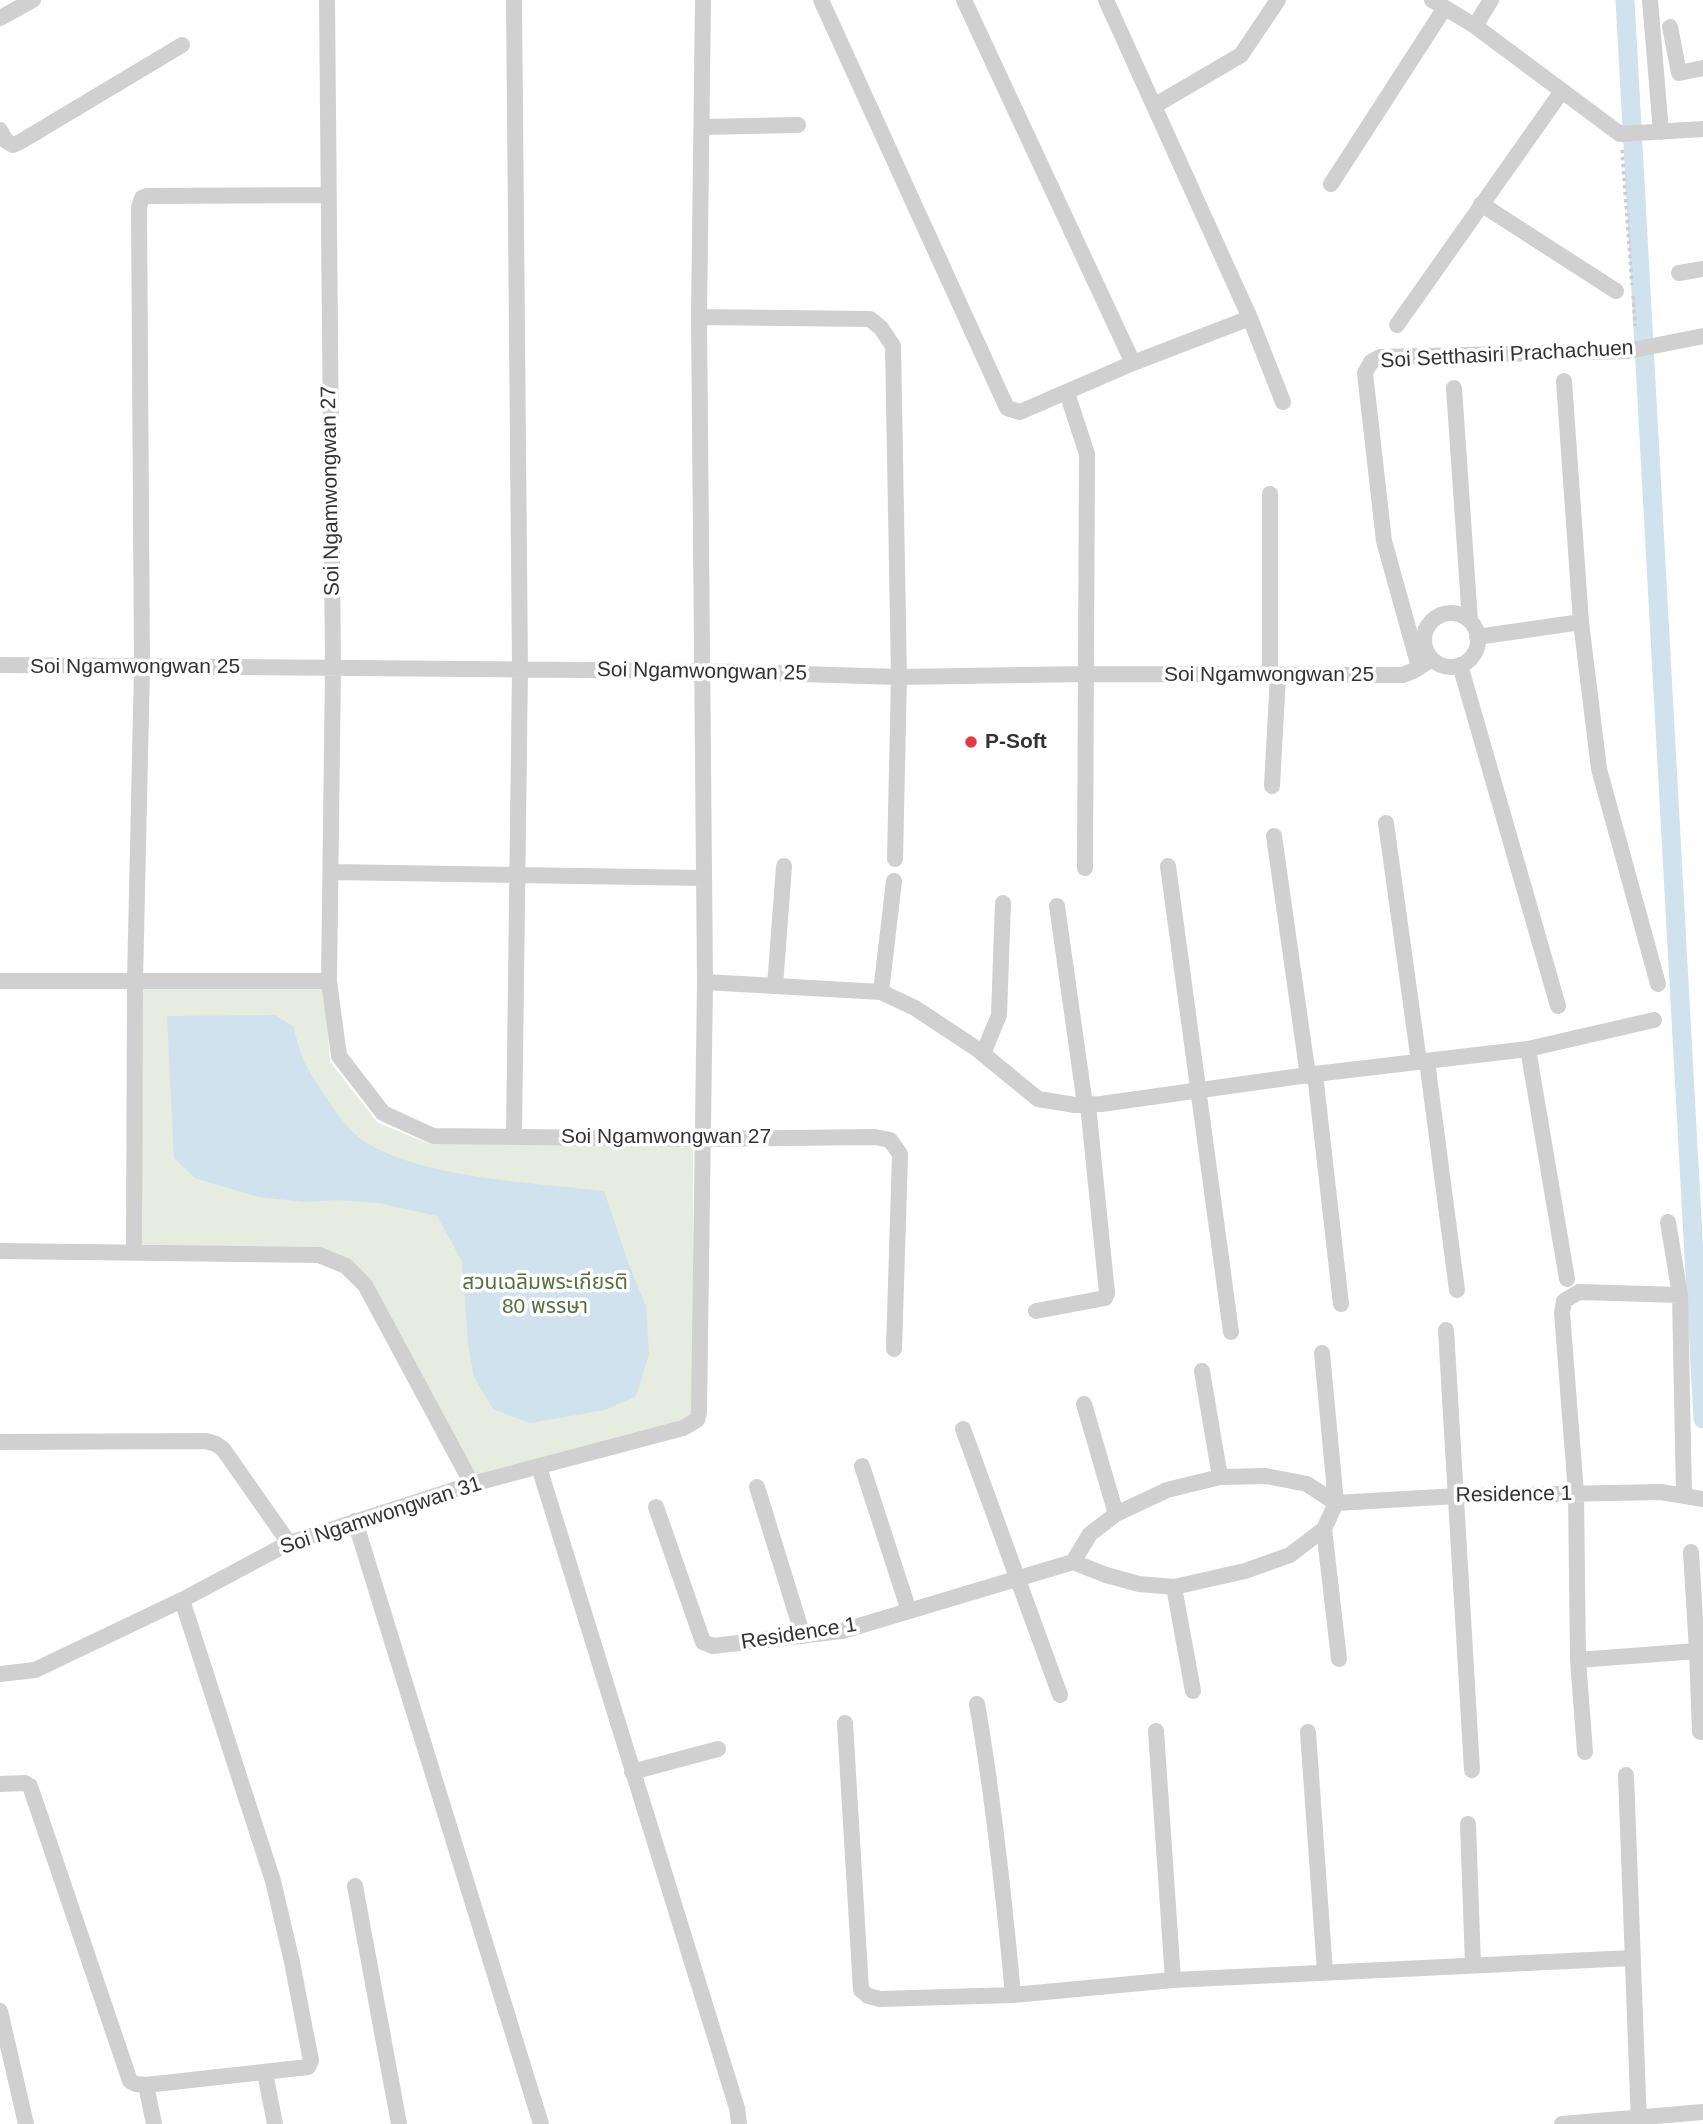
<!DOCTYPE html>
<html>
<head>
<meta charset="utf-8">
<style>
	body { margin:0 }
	canvas { display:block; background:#fff }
</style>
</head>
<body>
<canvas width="1703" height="2124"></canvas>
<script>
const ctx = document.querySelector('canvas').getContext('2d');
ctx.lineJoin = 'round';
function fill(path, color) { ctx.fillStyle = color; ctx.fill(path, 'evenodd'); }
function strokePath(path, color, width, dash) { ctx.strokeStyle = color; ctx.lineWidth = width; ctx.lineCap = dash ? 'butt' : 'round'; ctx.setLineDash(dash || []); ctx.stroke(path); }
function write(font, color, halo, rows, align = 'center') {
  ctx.font = font + ' Arial,"Noto Sans Thai",sans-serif'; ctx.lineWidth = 7; ctx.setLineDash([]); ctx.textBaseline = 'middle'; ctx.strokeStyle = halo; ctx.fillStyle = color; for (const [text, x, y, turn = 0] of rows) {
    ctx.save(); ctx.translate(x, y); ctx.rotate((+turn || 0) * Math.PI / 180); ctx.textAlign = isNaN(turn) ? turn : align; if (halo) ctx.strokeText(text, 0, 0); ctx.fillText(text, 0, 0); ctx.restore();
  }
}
const green = new Path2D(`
	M142 977 324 978 330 1062 378 1123 430 1144H693L694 1419 475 1477 351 1262 138 1247Z`);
const water = new Path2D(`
	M275 1015 293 1026C297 1039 300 1055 307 1067 317 1086 344 1127 361 1139 416 1178 536 1183 604 1191L629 1265 646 1306 649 1354 636 1396 605 1410 530 1423 493 1409 474 1377 468 1343 462 1261 437 1216 378 1203 338 1200 306 1202 258 1197 195 1178 174 1158 167 1016Z`);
const canal = new Path2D(`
	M1625 0 1703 1419`);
const path = new Path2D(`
	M1622 150 1632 285
	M1633 296 1635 326`);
const street = new Path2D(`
	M327 0 333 668 329 981 339 1056 383 1113 433 1136 701 1139 875 1137 890 1140 900 1154 894 1349
	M821 0 1007 408 1020 412 1133 363 1250 318
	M964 0 1133 363
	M1106 0 1250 318 1283 402
	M1432 0 1475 26 1620 134 1703 129
	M1650 0 1661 132
	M0 18 33 0
	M1475 26 1491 0
	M1670 27 1679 73 1703 68
	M1154 106 1241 55 1278 0
	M702 127 798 125
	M0 130 6 141 13 145 20 142 182 45
	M1331 184 1444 9
	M1481 204 1616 291
	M1679 273 1703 269
	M699 317 870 319 881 328 893 346 899 677 895 859
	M1397 325 1562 91
	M1454 388 1470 621
	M1067 393 1087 454 1085 868
	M1270 494V676
	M1424 640a27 27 0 1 1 54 0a27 27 0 1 1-54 0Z
	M1581 622 1599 769 1658 984
	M1477 637 1581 622 1564 381
	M0 665 701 671 899 677 1086 674 1403 675 1415 670 1432 659
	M1460 665 1558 1006
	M1419 667 1384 541 1365 373 1371 362 1380 357 1628 351 1703 336
	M1272 786 1278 676
	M1386 823 1419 1062
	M1274 836 1308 1076
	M1168 866 1231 1332
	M331 872 703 878
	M1057 906 1085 1105
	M0 981H329
	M705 982 881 992 915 1008 977 1049 1038 1099 1075 1105 1101 1104 1315 1074 1528 1049 1654 1020
	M775 986 784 866
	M881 992 894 881
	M1528 1049 1567 1279
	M983 1054 999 1015 1003 903
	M1427 1061 1457 1290
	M1315 1074 1341 1304
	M514 1136 520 669 514 0
	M1668 1222 1680 1295 1684 1495
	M0 1251 319 1255 346 1266 365 1285 472 1484
	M134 1251 135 981 142 667 139 207 142 198 147 196 328 195
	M1036 1311 1105 1298 1107 1293 1088 1105
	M1446 1330 1472 1770
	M1322 1353 1336 1503
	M1202 1371 1220 1477
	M1084 1404 1116 1514
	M963 1429 1060 1695
	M0 1442 206 1441 216 1444 223 1449 289 1543
	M862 1466 909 1611
	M539 1467 737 2108 739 2124
	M757 1487 803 1636
	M656 1507 703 1642 713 1646 842 1631 1073 1562 1106 1575 1139 1584 1174 1587 1245 1571 1290 1555 1324 1529 1336 1503
	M355 1521 541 2124
	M1324 1529 1339 1659
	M1691 1552 1697 1651
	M1073 1562 1090 1534 1116 1514 1167 1490 1220 1477 1266 1476 1307 1484 1336 1503 1457 1496 1661 1492 1703 1499
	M1174 1587 1193 1691
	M1578 1660 1697 1651 1700 1732
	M0 1674 35 1670 182 1600 289 1543 472 1484 683 1428 697 1420 699 1412 705 982 699 317 703 0
	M977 1704C994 1801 1004 1897 1013 1995
	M845 1723 861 1990 868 1996 880 1999 1013 1995 1173 1980 1631 1958
	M1156 1731 1173 1980
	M1308 1732 1325 1972
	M1585 1752 1578 1660 1576 1493 1562 1313 1564 1301 1579 1292 1680 1295
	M632 1772 718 1749
	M1626 1775 1639 2124
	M0 1784 25 1783 30 1786 130 2081 136 2084 146 2085 308 2067 311 2061 292 1962 273 1881 182 1600
	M1468 1824 1473 1965
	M355 1886 399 2124
	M0 2011 26 2124
	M265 2073 275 2124
	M146 2085 154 2124
	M1562 2124 1703 2112`);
const markers = [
	[971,742,7,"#e63946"]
];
const streetNames = [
	["Soi Setthasiri Prachachuen",1507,355,-3],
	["Soi Ngamwongwan 27",331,491,-91],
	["Soi Ngamwongwan 25",135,667],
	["Soi Ngamwongwan 25",702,672,1],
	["Soi Ngamwongwan 25",1269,675],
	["Soi Ngamwongwan 27",666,1137],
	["Residence 1",1514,1495,-1],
	["Soi Ngamwongwan 31",381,1516,-18],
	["Residence 1",799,1634,-9]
];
const poiNames = [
	["P-Soft",985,742]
];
const parkNames = [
	["สวนเฉลิมพระเกียรติ",545,1283],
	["80 พรรษา",545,1307]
];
fill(green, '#e6ecdf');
fill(water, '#cfe2ee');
strokePath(canal, '#cfe2ee', 19);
strokePath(path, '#cdcdcd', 3.5, [3.5, 3.5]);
strokePath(street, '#d0d0d0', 16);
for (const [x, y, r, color] of markers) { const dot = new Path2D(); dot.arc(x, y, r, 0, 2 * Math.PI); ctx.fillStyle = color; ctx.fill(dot); strokePath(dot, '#fff', 2.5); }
write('21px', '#333', '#fff', streetNames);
write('bold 21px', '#333', '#fff', poiNames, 'left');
write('21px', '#56703f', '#fff', parkNames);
</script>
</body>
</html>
